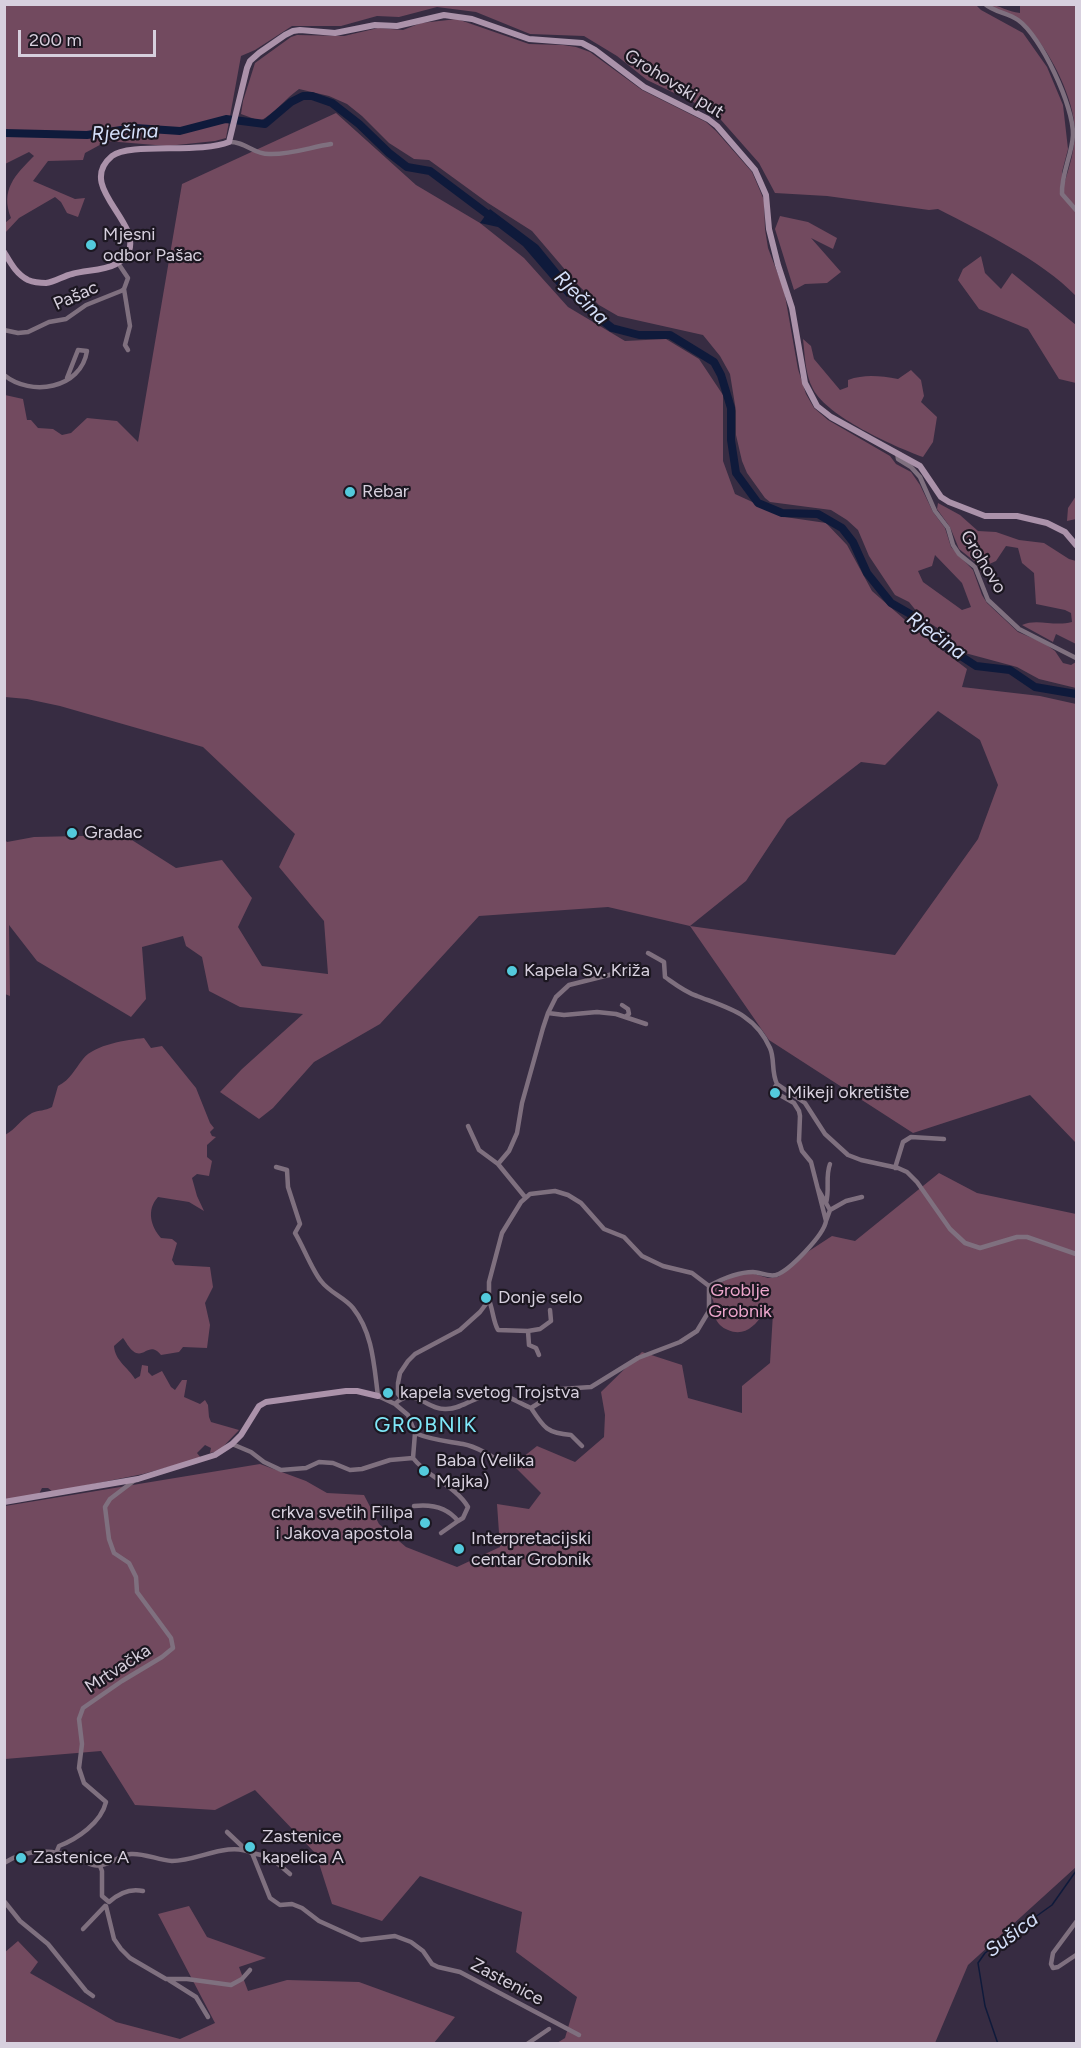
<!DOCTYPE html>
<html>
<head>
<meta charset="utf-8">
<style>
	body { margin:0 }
	#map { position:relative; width:1081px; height:2048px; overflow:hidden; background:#372c42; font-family:Figtree,sans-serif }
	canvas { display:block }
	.frame { position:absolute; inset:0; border:6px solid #d7d0de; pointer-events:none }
	.scale { position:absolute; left:18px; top:30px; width:138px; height:27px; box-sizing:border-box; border:3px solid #d7d0de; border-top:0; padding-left:8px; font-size:18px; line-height:21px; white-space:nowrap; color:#d7d0de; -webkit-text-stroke:4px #1c1721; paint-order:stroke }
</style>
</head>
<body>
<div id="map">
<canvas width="1081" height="2048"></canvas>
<div class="frame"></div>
<div class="scale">200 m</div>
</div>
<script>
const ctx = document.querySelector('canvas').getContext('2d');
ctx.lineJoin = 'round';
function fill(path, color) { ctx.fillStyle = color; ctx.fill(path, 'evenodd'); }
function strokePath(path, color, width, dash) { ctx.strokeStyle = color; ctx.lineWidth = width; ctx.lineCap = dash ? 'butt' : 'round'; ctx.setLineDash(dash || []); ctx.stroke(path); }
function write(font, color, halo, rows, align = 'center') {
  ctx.font = font + ' Figtree,sans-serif'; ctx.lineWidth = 4.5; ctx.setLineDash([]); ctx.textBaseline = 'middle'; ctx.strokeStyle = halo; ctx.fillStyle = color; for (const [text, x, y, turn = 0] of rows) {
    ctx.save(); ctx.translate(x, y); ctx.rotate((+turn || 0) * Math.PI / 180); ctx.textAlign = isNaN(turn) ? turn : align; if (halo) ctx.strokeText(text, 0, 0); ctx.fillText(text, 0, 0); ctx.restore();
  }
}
const green = new Path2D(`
	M5 5H976L981 10 1023 33 1047 67 1063 105 1068 149 1062 172 1065 181C1070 165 1075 148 1075 131 1074 99 1052 55 1031 31 1023 21 999 11 988 5 1001 5 1007 12 1020 13V5H1076V296C1040 259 984 233 938 209L929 210 827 196 775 193 759 163 714 112 647 80 617 56 584 36 530 34 476 12 437 7 399 17 377 16 341 26H292L255 50 241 56 226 138 215 141 167 146 107 141 85 153 83 160 48 161 33 181 75 199 85 198 78 217 67 213 61 202 55 197 19 218 5 233V223L11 218C0 190 15 175 34 156L29 152 5 164Z
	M457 19 529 44 563 45 576 47 590 52 642 90 706 122 716 131 752 172 764 200 765 229 768 248 784 290 798 369 806 394 814 408 828 420 890 456 896 464 911 472 920 485 933 512 945 528 951 547 973 570 982 595 987 603 1018 632 1044 643 1055 651 1063 663 1071 665 1076 662V688L1039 679 1017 667 965 653 955 648 950 636 922 618 909 602 895 595 869 556 858 530 847 520 831 510 770 502 765 498 747 473 742 461 736 435V411L730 374 720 356 703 335 618 316 599 305 579 286 532 231 488 203 429 160 414 159 389 143 362 116 347 104 329 96 299 89C285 99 275 113 260 121L241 114 243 101 255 63 291 37 297 35 344 36 378 28 403 30 421 23ZM935 555 962 583 971 607 962 610 923 582 918 571 932 566Z
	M336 113 416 185 480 223 524 258 568 307 625 341 666 339 699 359 723 395V461L735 494 785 517 826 523 847 545 872 591 920 633 967 669 962 687 1040 696 1076 704V1143L1030 1095 913 1133 769 1040 690 926 608 907 479 916 380 1024 314 1062 273 1108 259 1119 220 1092 242 1069 303 1014 240 1007 209 991 202 957 186 946 183 936 142 947 146 999 131 1017 37 961 9 925 10 996 5 994V840L7 842 34 837 124 835 176 868 222 860 252 898 238 927 262 966 328 974 324 921 279 867 295 834 203 747 60 706 27 699 5 697V395L23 399 27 420H31L38 428 53 429 62 435 71 433 87 418 117 421 138 442 182 184ZM938 711 980 740 998 785 978 839 895 955 690 926 746 881 787 819 861 762 885 765Z
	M780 216 808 222 837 238 833 249 811 238 841 272 827 283 805 284 794 290 775 229Z
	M981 256 985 273 1001 289 1012 273 1076 325V383L1059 379 1028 329 979 309 958 280 963 269Z
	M803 339 811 346 814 359 840 390 848 387V380C865 374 880 376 898 379L911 370 921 380 924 396 921 402 937 417 933 442 923 457C893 446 828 417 813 389 805 374 805 356 803 339Z
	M1076 496V519L1067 521 1068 508Z
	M938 503 960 515 978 531 996 532 1019 540 1044 543 1069 559 1076 561V644L1056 634 1053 642 1022 625C1037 618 1054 627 1072 622L1071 613 1065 610 1036 604 1034 573 1022 563 1018 548 1006 546 996 561 985 566 982 575 978 564 959 549 950 527 937 509Z
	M144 1038 151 1048 162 1046 196 1088 210 1123 214 1128 210 1132 212 1136 216 1137 207 1145V1157L212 1161 209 1176 197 1174 192 1178 197 1196 204 1211 189 1202 158 1197C146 1210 151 1227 161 1238L172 1239 177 1243 172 1260 175 1265 210 1267 213 1287 205 1303 210 1325 207 1348 183 1347 179 1352 161 1355C149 1340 144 1360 133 1351 129 1348 126 1342 123 1338L114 1346C115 1361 128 1367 135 1379L140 1376 142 1365 148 1366V1372L152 1376 162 1371 171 1387 175 1390 182 1380H187L184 1397 200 1404 205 1400 208 1405 209 1417 211 1422 239 1430 219 1451 210 1453 211 1448 205 1445 197 1453 201 1458 143 1474 53 1492 48 1488H42L39 1494 5 1501V1135C16 1129 21 1119 32 1113 39 1110 45 1111 52 1107L58 1086C71 1079 74 1070 83 1059 95 1044 127 1040 144 1038Z
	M939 1173 977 1193 1076 1214V1867L968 1965 935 2043H557L565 2038 577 1997 516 1952 522 1912 420 1876 382 1921 332 1904 316 1854 255 1790 215 1810 135 1805 101 1751 5 1759V1506L260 1464 306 1481 327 1493 364 1495 379 1524 406 1547 457 1567 500 1547 497 1504 529 1509 541 1493 513 1465 537 1446 575 1462 604 1437 605 1415 601 1392 642 1352 682 1365 688 1398 742 1413V1386L770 1363 773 1313 763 1314C755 1326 744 1337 728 1330 722 1328 717 1323 715 1317 712 1310 716 1305 712 1298L715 1286 732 1277 751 1273 768 1278 778 1277 809 1251 832 1236 855 1241Z
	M189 1906 207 1937 266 1958 239 1967 248 1991 287 1980 359 1982 455 2017 434 2043H5L4 1953 18 1941 38 1962 30 1973 116 2022 180 2039 215 2023 158 1914Z`);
const water = new Path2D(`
	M490 209 538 245 574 289 567 297 523 246 498 227 480 223Z`);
const stream = new Path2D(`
	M998 2044 985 2006 978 1963 985 1953 1052 1905 1076 1871`);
const river = new Path2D(`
	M4 133 87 135 135 128 180 131 226 119 265 124 291 102 303 96H312L332 103 359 124 389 153 407 167 430 171 494 219
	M564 284 583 305 612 328 639 335H670L714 362 721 375 731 408V440L736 473 758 503 782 513 818 514 842 528 853 542 867 573 891 603 912 615 950 649 976 666 1010 670 1035 687 1076 694`);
const minor = new Path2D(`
	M985 4C994 12 1008 13 1018 20 1041 36 1074 107 1073 135 1072 155 1061 174 1062 194L1076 210
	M229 142C245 141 253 154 269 154 290 155 311 147 331 144
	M124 289 130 326 125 345 128 350
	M4 330 18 333 28 332 49 322 66 319 86 305 121 291 124 289 128 278 118 263
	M4 375C31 397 81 389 87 351L78 350 67 378
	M897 453 898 459 911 467 920 477 935 511 948 528 953 545 959 554 975 567 988 600 1019 629 1076 658
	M648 953 664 962 665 977C675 984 685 992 697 996 728 1008 755 1014 770 1048 775 1059 771 1072 777 1084L805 1103 825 1134 848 1155 861 1160 898 1168 907 1172 917 1182 950 1229 965 1243 980 1248 1017 1237H1027L1076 1254
	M622 1005 628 1009 629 1014 626 1016
	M548 1013 564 1015 597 1012 616 1014 646 1024
	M468 1126 479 1150 498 1164
	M276 1167 287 1170 288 1187 300 1224 295 1233C303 1246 312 1270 321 1281 330 1293 344 1297 353 1308 373 1333 374 1366 378 1396L395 1404C415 1385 425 1410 446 1409 466 1409 481 1390 501 1394 510 1397 521 1404 531 1408L561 1389 591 1387 638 1358 680 1342 697 1331 709 1311V1286L692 1273 663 1266 642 1256 624 1237 604 1229 581 1203 568 1195 555 1191 530 1194 521 1202 502 1233 489 1282V1300L480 1312 460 1330 415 1354 408 1361 400 1373 398 1383V1394L401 1398
	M895 1168 903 1142 911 1137 944 1139
	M818 1189 830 1210 826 1221
	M525 1197 498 1164 509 1151 517 1133 522 1103 543 1028 548 1013 556 997 569 985 629 970
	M826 1203C830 1189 825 1177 830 1164
	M830 1210 846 1201 862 1197
	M709 1286C722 1279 737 1272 753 1272 760 1272 768 1277 776 1275 789 1271 824 1235 826 1221L811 1162 802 1151 799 1141 800 1116 799 1111 794 1103 778 1094 775 1087 777 1084
	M489 1300C493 1310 493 1321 498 1330L528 1331 529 1345 536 1348 539 1355
	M528 1331 540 1329 551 1321 550 1310
	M395 1404 408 1415 415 1433C431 1440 446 1441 463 1444 478 1447 493 1457 506 1465
	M531 1408C544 1428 547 1433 571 1435L582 1446
	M232 1444 251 1452 264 1462 281 1470 306 1468 319 1462 333 1463 350 1470 362 1469 390 1460 413 1458
	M414 1506C431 1504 447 1507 458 1521L463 1518 468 1507C455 1485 428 1478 413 1458L415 1433
	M441 1533 458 1521
	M227 1832 245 1849
	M57 1851 59 1846C77 1839 101 1823 106 1802L84 1783 79 1768 82 1744 79 1719 83 1708 122 1681 162 1657 173 1648 171 1638 137 1592 136 1577 129 1563 114 1553 109 1539 105 1507 110 1499 135 1480
	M252 1853 270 1857 290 1874
	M4 1863C28 1848 54 1849 79 1859 87 1862 92 1867 101 1865 111 1864 120 1855 131 1854 144 1853 158 1860 172 1861 198 1861 228 1841 252 1853L270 1898 280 1905 292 1904 302 1908 319 1921 361 1940 395 1936 411 1942 423 1951 432 1964 438 1967 460 1972 579 2035
	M100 1866 102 1871V1896L109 1902C119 1893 130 1888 143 1891
	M4 1901 20 1921 48 1944 86 1991 93 1996
	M106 1906 114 1939 121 1949 130 1958 166 1979H187L231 1985 242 1979 250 1970
	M1076 1922 1053 1953 1051 1964 1053 1968 1058 1967 1076 1955
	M83 1929 105 1906
	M169 1980 196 1997 208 2017
	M527 2044 549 2029`);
const secondary = new Path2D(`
	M4 252C10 262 16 274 28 280 33 282 40 283 46 283 55 282 63 276 72 274 86 270 103 271 116 264 121 262 127 256 129 251 140 220 76 186 112 156 129 142 201 154 229 142L247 68 250 61 259 53 285 35 293 31 300 30 335 33 375 25 397 26 444 15 472 19 529 39 582 43 595 50 644 87 708 119 717 126 755 170 766 195 769 229 778 265 792 308 805 383 817 406 831 417 920 466 941 497 949 502 985 516H1017L1047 523 1065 532 1076 545
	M4 1502 138 1479 215 1455 232 1444 241 1435 259 1406 266 1402 346 1391H357L378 1396`);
const markers = [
	[91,245,6,"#53cadc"],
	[350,492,6,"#53cadc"],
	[72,833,6,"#53cadc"],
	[512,971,6,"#53cadc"],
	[775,1093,6,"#53cadc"],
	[486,1298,6,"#53cadc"],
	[388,1393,6,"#53cadc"],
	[424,1471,6,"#53cadc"],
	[425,1523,6,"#53cadc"],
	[459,1549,6,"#53cadc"],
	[250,1847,6,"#53cadc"],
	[21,1858,6,"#53cadc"]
];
const streetNames = [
	["Grohovski put",674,84,32],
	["Pašac",76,296,-24],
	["Grohovo",983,562,58],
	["Mrtvačka",118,1669,-33],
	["Zastenice",507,1982,28]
];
const poiNames = [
	["Mjesni",103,235],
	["odbor Pašac",103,256],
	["Rebar",362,492],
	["Gradac",84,833],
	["Kapela Sv. Križa",524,971],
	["Mikeji okretište",787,1093],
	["Donje selo",498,1298],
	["kapela svetog Trojstva",400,1393],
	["Baba (Velika",436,1461],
	["Majka)",436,1482],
	["crkva svetih Filipa",413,1513,"right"],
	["i Jakova apostola",413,1534,"right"],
	["Interpretacijski",471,1539],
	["centar Grobnik",471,1560],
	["Zastenice",262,1837],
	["kapelica A",262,1858],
	["Zastenice A",33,1858]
];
const parkNames = [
	["Groblje",740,1291],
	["Grobnik",740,1312]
];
const waterNames = [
	["Rječina",125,133,-3],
	["Rječina",581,298,45],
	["Rječina",936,636,36],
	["Sušica",1012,1935,-37]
];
const quarterNames = [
	["GROBNIK",426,1426]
];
fill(green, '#724a5f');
fill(water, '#0f1a3b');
strokePath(stream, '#0f1a3b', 1.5);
strokePath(river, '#0f1a3b', 8);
strokePath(minor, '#7f707f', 4.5);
strokePath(secondary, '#ab92aa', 6);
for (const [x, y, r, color] of markers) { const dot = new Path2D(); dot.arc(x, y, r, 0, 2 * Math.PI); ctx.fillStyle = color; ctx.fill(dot); strokePath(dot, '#1c1721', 2); }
write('18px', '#d7d0de', '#1c1721', streetNames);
write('18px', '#d7d0de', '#1c1721', poiNames, 'left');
write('18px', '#eda6cc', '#1c1721', parkNames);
write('italic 20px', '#d5e0fa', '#1c1721', waterNames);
ctx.letterSpacing = '1.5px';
write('21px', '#7fe8f9', '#1c1721', quarterNames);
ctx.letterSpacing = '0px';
</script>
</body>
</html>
